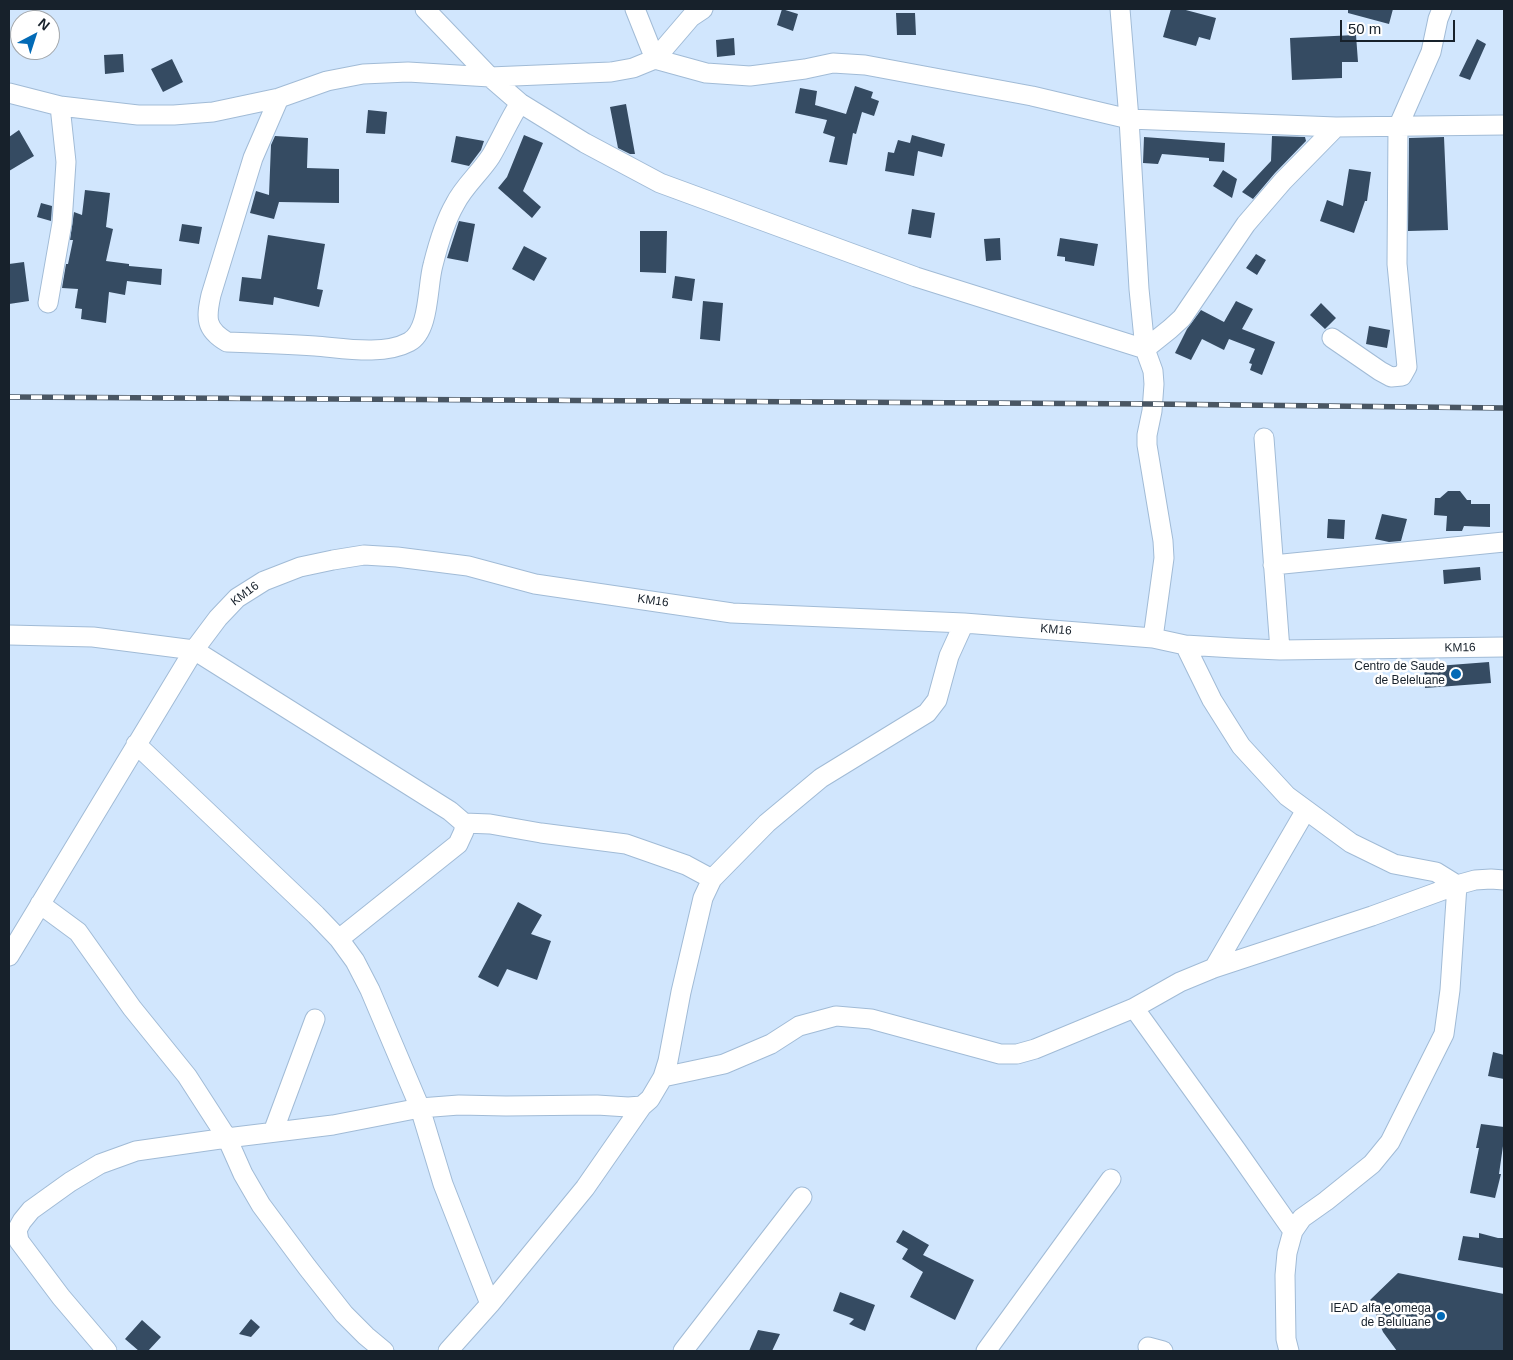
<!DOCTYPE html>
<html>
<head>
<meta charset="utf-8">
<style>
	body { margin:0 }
	#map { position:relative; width:1513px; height:1360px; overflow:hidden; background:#d1e6fd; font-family:Arial,sans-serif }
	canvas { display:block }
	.frame { position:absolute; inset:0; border:10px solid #17212b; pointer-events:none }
	.north { position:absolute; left:10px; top:10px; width:50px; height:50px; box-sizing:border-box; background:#fff; border:1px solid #a2a6aa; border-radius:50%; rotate:40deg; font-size:14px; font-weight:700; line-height:20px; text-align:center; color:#17212b }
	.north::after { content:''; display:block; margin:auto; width:18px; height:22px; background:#026ab6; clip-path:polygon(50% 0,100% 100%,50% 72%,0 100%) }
	.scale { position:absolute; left:1340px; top:20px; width:115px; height:22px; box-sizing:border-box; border:2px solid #17212b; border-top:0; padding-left:6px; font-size:15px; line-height:18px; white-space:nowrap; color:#17212b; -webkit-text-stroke:4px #fff; paint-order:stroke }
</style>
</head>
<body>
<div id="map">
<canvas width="1513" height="1360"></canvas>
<div class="frame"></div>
<div class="north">N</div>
<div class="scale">50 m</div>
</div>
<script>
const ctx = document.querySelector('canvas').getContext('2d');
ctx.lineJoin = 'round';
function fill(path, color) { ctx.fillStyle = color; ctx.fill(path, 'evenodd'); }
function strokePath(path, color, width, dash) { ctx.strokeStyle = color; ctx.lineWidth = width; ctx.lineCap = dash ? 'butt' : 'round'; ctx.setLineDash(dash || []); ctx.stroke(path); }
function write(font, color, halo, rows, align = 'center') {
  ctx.font = font + ' Arial,sans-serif'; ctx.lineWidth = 5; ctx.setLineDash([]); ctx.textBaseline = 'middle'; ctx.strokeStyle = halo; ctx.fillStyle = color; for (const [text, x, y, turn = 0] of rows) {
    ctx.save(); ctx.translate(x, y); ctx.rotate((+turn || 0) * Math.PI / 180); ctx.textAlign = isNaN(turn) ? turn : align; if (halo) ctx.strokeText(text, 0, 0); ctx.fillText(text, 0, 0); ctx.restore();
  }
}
const building = new Path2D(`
	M782 9 798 14 793 31 777 25Z
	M1171 9H1182L1216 18 1210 40 1199 37 1196 46 1163 37Z
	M1348 9H1393L1389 24 1348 13Z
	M896 13H915L916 35H897Z
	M1356 35 1358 62H1342V78L1292 80 1290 38Z
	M734 38 735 55 717 57 716 40Z
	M1477 39 1486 44 1470 80 1459 76Z
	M123 54 124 72 105 74 104 55Z
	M172 59 183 82 163 92 151 69Z
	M855 86 873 92 871 98 879 101 874 116 862 112 856 134 853 133 847 165 829 162 835 137 823 133 827 120 795 113 800 88 817 91 815 105 846 114Z
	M626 104 635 154H630L618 148 610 107Z
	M368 110 387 112 385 134 366 133Z
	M19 130 34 156 9 171V137Z
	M524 135 543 143 523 191 541 207 532 218 498 188 507 177Z
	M912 135 945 144 942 157 918 151 914 176 885 171 888 152 894 153 898 140 910 143Z
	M275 136 308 138 307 168 339 169V203L279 202 274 219 250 213 256 191 269 195 271 145Z
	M456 136 484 141 481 150 469 166 451 162Z
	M1272 136 1305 137 1306 141 1275 173 1253 199 1242 192 1271 161Z
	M1144 137 1225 143 1224 162 1209 161V158L1162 154 1158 164 1143 163Z
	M1444 137 1448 230 1408 231 1409 138Z
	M1349 169 1371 172 1367 201H1365L1354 233 1320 221 1327 200 1343 206Z
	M1223 170 1237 179 1232 198 1213 186Z
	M85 190 110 193 106 227 113 229 106 261 129 264V266L162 269 161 285 127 281 125 295 109 292 106 323 81 319 82 309 75 308 78 289 62 288 66 264H68L73 240H70L74 212 82 215Z
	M41 203 52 206 51 221 37 217Z
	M912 209 935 213 931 238 908 234Z
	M459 221 475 224 468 262 447 258Z
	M182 224 202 227 199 244 179 241Z
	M640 231H667L666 273 640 272Z
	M268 235 325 244 317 289 323 290 319 307 274 297 273 305 239 301 242 277 261 279Z
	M1000 238 1001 260 986 261 984 239Z
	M1060 238 1098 244 1094 266 1065 261V257L1057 256Z
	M524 246 547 258 534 281 512 269Z
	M1256 254 1266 260 1257 275 1246 268Z
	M24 262 29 301 9 304V264Z
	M675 276 695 279 692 301 672 298Z
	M703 301 723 303 720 341 700 339Z
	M1236 301 1253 309 1242 329 1275 342 1262 375 1250 370 1252 364 1249 363 1255 349 1229 339 1224 350 1202 339 1191 360 1175 353 1187 329 1201 310 1224 322Z
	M1321 303 1336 318 1325 329 1310 315Z
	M1369 326 1390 330 1387 348 1366 344Z
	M1448 491H1460L1467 500H1471V504H1490V527L1464 526 1462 531H1446L1447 516 1434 515 1435 498H1440Z
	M1382 514 1407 519 1401 541 1389 542 1375 539Z
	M1328 519 1345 520 1344 539 1327 538Z
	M1480 567 1481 580 1444 584 1443 570Z
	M1489 662 1491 683 1425 688 1424 667Z
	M518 902 542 915 531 934 551 941 537 980 507 969 498 987 478 977Z
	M1493 1052 1504 1055V1079L1488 1076Z
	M1481 1124 1504 1127V1139L1499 1174H1501L1495 1198 1470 1193 1479 1148H1476Z
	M903 1230 929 1245 923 1255 974 1280 955 1320 910 1297 923 1272 902 1259 908 1249 896 1242Z
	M1479 1233 1498 1238H1504V1268L1458 1260 1463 1236 1479 1238Z
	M1398 1273 1504 1294V1351H1397L1383 1332 1370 1300Z
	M840 1292 875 1305 865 1331 849 1324 854 1319 833 1311Z
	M251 1319 260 1327 251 1337 239 1334Z
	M142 1320 161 1337 148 1351H139L125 1339Z
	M758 1330 780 1334 772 1351H749Z`);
const minor = new Path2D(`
	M425 9 490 77 520 103 585 143 660 183 916 277 1145 349 1170 329 1182 318 1246 224 1283 181 1336 127
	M635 9 655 59 706 73 750 76 805 69 833 63 865 65 1032 96 1129 119 1336 127 1504 125
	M1120 9 1129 119 1139 289 1145 349 1153 371 1154 384 1152 411 1147 435V445L1163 541 1164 558 1153 638
	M9 93 60 106 138 115H174L213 112 279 98 327 81 363 74 408 72 490 77 611 72 633 68 655 59 691 17 703 9
	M279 98 253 158 211 295C206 318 205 329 227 342 257 343 286 344 315 346 342 348 383 356 409 342 430 331 427 286 433 265 438 245 444 223 455 204 464 186 480 173 491 156 501 139 509 120 520 103
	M48 303 62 223 66 162 60 106
	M1332 338 1380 371 1391 377 1402 376 1407 367 1397 264 1398 127 1431 52 1438 19 1442 9
	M1264 438 1280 650
	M1273 565 1504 542
	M9 635 93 637 194 650 450 811 464 823V831L458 844 339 939
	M1185 645 1212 700 1241 746 1287 796 1351 843 1394 864 1436 872 1457 885 1450 990 1444 1034 1390 1142 1372 1164 1326 1201 1302 1218 1293 1231 1287 1253 1285 1275 1286 1339 1289 1351
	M136 744 316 915 339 939 355 961 370 990 420 1108 443 1184 490 1304
	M464 823 490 824 541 833 626 844 686 865 712 879
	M40 904 78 932 132 1008 187 1076 227 1138 243 1174 261 1205 307 1267 344 1314 366 1336 384 1351
	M9 956 194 650 218 618 237 598 264 581 300 567 333 560 364 555 397 557 468 566 535 584 732 613 964 623 1153 638 1185 645 1234 648 1280 650 1504 647
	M1214 968 1306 810
	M1134 1008 1237 1151 1293 1231
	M663 1077 724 1064 771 1044 799 1026 836 1016 871 1019 1000 1054H1017L1035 1049 1134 1008 1180 982 1214 968 1372 916 1457 885 1475 880 1491 879 1504 880
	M273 1132 315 1019
	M1148 1347 1163 1351
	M107 1351 61 1297 19 1241 17 1230 22 1221 31 1210 70 1182 100 1164 136 1151 227 1138 333 1125 420 1108 459 1105 506 1106 597 1105 628 1107 642 1106 650 1099 663 1077 668 1061 681 992 703 898 712 879 767 823 821 778 927 713 937 700 949 656 964 623
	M448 1351 490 1304 585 1188 642 1106
	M683 1351 802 1197
	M986 1351 1111 1179`);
const rail = new Path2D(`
	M9 397 1152 404 1504 408`);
const markers = [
	[1456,674,6,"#026ab6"],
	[1441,1316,5,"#026ab6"]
];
const streetNames = [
	["KM16",245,594,-37],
	["KM16",653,601,8],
	["KM16",1056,630,5],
	["KM16",1460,648,-1]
];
const poiNames = [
	["Centro de Saude",1445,667],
	["de Beleluane",1445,681],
	["IEAD alfa e omega",1431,1309],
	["de Beluluane",1431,1323]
];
fill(building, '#354b62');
strokePath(minor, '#a1bbd6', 21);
strokePath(minor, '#fff', 19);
strokePath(rail, '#495663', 5.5);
strokePath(rail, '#fff', 4, [11]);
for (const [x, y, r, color] of markers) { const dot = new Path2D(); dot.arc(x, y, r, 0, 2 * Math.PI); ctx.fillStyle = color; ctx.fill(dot); strokePath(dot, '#fff', 2); }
write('12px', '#17212b', '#fff', streetNames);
write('12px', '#17212b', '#fff', poiNames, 'right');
</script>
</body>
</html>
